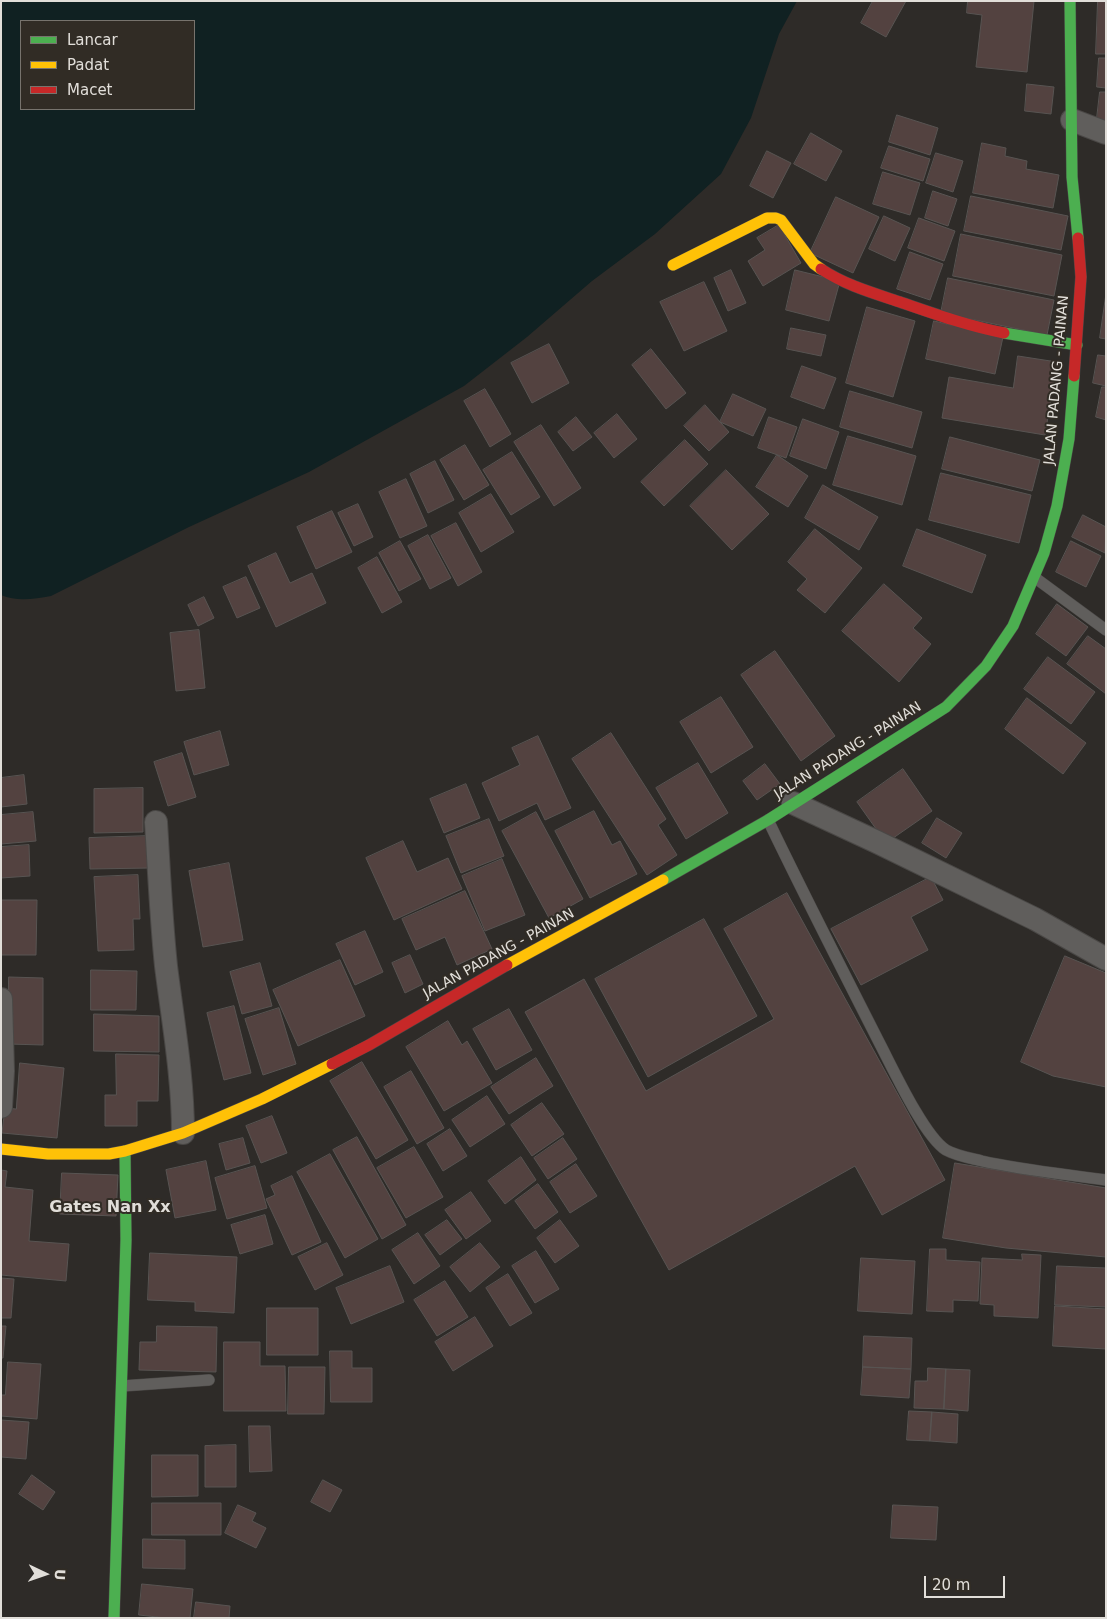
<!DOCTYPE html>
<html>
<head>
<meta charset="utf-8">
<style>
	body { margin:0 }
	#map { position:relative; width:1107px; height:1619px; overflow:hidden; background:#2e2b28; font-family:"DejaVu Sans",sans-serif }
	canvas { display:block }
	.frame { position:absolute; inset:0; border:2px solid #e1ded9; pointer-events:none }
	.legend { position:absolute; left:20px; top:20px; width:175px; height:90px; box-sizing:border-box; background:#312c25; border:1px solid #77736d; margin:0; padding:6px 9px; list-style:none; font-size:15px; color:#e1ded9 }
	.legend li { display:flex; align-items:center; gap:10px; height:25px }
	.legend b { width:25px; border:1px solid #77736d }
	.north { position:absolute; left:20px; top:1549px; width:50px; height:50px; -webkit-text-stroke:4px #312c25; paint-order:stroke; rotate:93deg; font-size:14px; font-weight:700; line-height:20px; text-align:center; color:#e1ded9 }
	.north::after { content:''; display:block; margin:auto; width:18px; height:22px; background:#e1ded9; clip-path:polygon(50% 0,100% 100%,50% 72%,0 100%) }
	.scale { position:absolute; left:924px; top:1576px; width:81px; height:22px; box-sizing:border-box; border:2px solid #e1ded9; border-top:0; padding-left:6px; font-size:15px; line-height:18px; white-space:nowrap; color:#e1ded9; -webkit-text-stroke:4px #312c25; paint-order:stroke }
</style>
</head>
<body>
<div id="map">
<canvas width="1107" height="1619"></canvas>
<div class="frame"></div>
<ul class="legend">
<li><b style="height:6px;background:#4caf50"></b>Lancar</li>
<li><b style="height:6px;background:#ffc107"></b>Padat</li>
<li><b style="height:6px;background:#c62828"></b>Macet</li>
</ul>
<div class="north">U</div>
<div class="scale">20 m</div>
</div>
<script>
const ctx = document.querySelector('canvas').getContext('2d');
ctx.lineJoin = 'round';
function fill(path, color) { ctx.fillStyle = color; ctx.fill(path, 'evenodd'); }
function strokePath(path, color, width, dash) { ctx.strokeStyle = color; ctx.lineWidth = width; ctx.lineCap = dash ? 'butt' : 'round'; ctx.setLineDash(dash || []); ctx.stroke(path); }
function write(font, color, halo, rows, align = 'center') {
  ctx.font = font + ' "DejaVu Sans",sans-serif'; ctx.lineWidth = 4; ctx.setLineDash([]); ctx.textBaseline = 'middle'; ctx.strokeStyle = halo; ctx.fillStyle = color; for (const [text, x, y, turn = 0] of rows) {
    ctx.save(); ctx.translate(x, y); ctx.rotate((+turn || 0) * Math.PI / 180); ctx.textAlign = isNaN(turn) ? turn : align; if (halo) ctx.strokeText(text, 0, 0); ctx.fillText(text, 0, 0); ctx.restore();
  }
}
const water = new Path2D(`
	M1 1H797L779 34 751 118 721 174 655 234 592 281 527 337 464 386 309 472 189 527 51 596C34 599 17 602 1 595ZM21 21H194V109H21Z`);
const building = new Path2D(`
	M873 1H906L886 37 861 23Z
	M968 1H1034L1027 72 976 67 982 15 967 13Z
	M1098 1H1106V54H1096Z
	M1099 58H1106V88L1097 87Z
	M1027 84 1054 87 1051 114 1025 111Z
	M1100 92H1106V128L1096 127Z
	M897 115 938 128 930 155 889 142Z
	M811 133 842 151 826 181 794 164Z
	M982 143 1006 148 1005 156 1027 161 1026 169 1059 175 1053 208 973 193Z
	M889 146 930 159 923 181 881 168Z
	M767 151 791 163 773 198 750 186Z
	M936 153 963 161 953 192 926 183Z
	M883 172 920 183 910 215 873 204Z
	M933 191 957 199 948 226 925 218Z
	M971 196 1068 216 1061 250 964 231Z
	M836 197 879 217 853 273 810 253Z
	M884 216 910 228 895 261 869 249Z
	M919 218 955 231 944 261 908 248Z
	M779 225 801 263 763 286 748 261 765 250 757 238Z
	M961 234 1062 255 1054 296 953 276Z
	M910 252 943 264 930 300 897 289Z
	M731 270 746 303 728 311 714 278Z
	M795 270 840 281 829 321 786 310Z
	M948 278 1054 300 1047 335 941 313Z
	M704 282 727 331 684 351 660 302Z
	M1106 294V339L1100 338Z
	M867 307 915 321 893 397 846 383Z
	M934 321 1003 337 995 374 926 359Z
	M791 328 826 335 821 356 787 349Z
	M549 344 569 383 532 403 511 363Z
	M651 349 686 393 666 409 632 365Z
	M1098 355 1106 356V386L1093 383Z
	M1018 356 1057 362 1045 435 942 418 949 377 1013 388Z
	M802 366 836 378 824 409 791 397Z
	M1102 387H1106V420L1096 417Z
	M485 389 511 434 490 447 464 401Z
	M850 391 922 412 912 448 840 427Z
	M733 394 766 409 753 436 720 422Z
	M705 405 729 432 709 451 684 426Z
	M617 414 637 439 614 458 594 433Z
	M576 417 592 437 573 451 558 432Z
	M769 417 797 427 786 458 758 448Z
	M803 419 839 432 826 469 790 456Z
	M541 425 581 488 554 506 514 442Z
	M848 436 916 456 902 505 833 485Z
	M950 437 1040 460 1032 491 942 469Z
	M685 440 708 464 664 506 641 482Z
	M465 445 489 485 464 500 440 460Z
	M512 452 540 497 511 515 483 470Z
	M777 455 808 476 788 507 756 487Z
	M435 461 454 500 428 513 410 474Z
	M726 470 769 514 732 550 690 506Z
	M941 473 1031 495 1019 543 929 520Z
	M406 479 427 526 400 538 379 492Z
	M823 485 878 517 859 550 805 518Z
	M491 494 514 532 481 552 459 513Z
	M358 504 373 537 354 546 338 513Z
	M332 511 352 552 316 569 297 527Z
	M1083 515 1106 527 1105 553 1072 537Z
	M456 523 482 572 458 586 431 536Z
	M815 529 862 568 825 613 797 590 807 579 788 562Z
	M917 529 986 555 972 593 903 566Z
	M428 535 451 578 430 589 408 546Z
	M400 541 421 579 399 591 379 553Z
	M1071 541 1101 556 1086 587 1056 572Z
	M276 553 290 583 312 573 326 603 276 627 248 566Z
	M377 557 402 602 382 613 358 568Z
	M246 577 260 608 237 618 223 587Z
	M884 584 922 618 913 628 931 644 899 682 842 631Z
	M204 597 214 618 198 626 188 605Z
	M1057 604 1088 627 1066 656 1036 634Z
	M199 630 205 688 176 691 170 633Z
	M1088 636 1106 649V694L1067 664Z
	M775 651 835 736 801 761 741 675Z
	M1048 657 1095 692 1071 724 1024 689Z
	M721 697 753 747 711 773 680 722Z
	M1027 698 1086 743 1063 774 1005 729Z
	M220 731 229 765 194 775 184 742Z
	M611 733 666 819 658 825 677 855 647 875 572 759Z
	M538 736 571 808 545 820 537 803 499 821 482 783 520 765 512 748Z
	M182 753 196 797 168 806 154 762Z
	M698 763 728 813 686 839 656 788Z
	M765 764 780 784 757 800 743 781Z
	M903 769 932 811 886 843 857 802Z
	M24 775 27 804 1 807V778Z
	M466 784 480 818 444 833 430 799Z
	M143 788V832L94 833V789Z
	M594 811 612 845 620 841 637 874 590 898 555 831Z
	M33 812 36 841 1 844V815Z
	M536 812 583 899 549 918 502 831Z
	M937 818 962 833 946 858 922 843Z
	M489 819 504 856 461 873 446 836Z
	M149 836 150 868 90 869 89 838Z
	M403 841 417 872 448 858 462 889 394 920 366 858Z
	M29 845 30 876 1 878V847Z
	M502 859 525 915 485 931 462 876Z
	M229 863 243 940 203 947 189 871Z
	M138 875 140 919H133L134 950 98 951 94 877Z
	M931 877 943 900 911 917 928 950 861 985 831 929Z
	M465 891 492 949 457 965 445 937 416 950 402 919Z
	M787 893 945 1180 882 1215 855 1166 669 1270 525 1012 584 979 646 1091 774 1019 724 929Z
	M2 900H37L36 955H1Z
	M704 919 757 1016 648 1077 595 979Z
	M365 931 383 972 355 985 336 944Z
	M410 955 423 984 405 993 392 963Z
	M1065 956 1106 973V1087L1053 1076 1021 1062Z
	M340 960 365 1016 298 1046 273 990Z
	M260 963 272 1006 242 1014 230 972Z
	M91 970 137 971 136 1010H91Z
	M9 977 43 978V1045L8 1044Z
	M234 1006 251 1073 224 1080 207 1013Z
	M279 1008 296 1064 263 1075 245 1019Z
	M509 1009 532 1050 496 1070 473 1029Z
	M94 1014 159 1016V1052L94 1051Z
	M448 1021 462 1045 467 1041 492 1083 444 1111 406 1047Z
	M116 1054 159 1055 158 1101H137V1126H105V1095H116Z
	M536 1058 553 1086 509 1114 491 1087Z
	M362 1062 408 1140 376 1159 330 1081Z
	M20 1063 64 1068 57 1138 2 1133 5 1108 16 1109Z
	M411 1071 444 1128 417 1144 384 1087Z
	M487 1096 505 1124 470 1147 452 1120Z
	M542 1103 564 1134 532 1156 511 1125Z
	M272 1116 287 1153 261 1163 246 1126Z
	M450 1129 467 1156 443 1171 427 1144Z
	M357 1137 406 1225 382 1239 333 1150Z
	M243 1138 250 1163 226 1170 219 1144Z
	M563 1138 577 1159 548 1179 534 1158Z
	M414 1147 443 1197 406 1218 377 1168Z
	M330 1154 378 1239 345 1258 297 1172Z
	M521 1157 536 1180 505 1204 488 1181Z
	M206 1161 216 1210 175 1218 166 1170Z
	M955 1163 1106 1188V1257L1006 1248 943 1238Z
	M576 1164 597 1196 570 1213 550 1182Z
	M255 1166 267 1208 227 1219 215 1178Z
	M1 1170 7 1171 5 1187 33 1190 29 1241 69 1244 66 1281 1 1275Z
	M62 1173 118 1175 116 1216 60 1214Z
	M292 1176 321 1242 292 1255 266 1199 275 1195 271 1186Z
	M538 1184 558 1212 535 1229 515 1201Z
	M471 1192 491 1221 466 1239 445 1210Z
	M265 1215 273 1244 240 1254 231 1225Z
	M447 1220 462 1239 440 1255 425 1235Z
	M560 1220 579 1246 555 1263 537 1238Z
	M418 1233 440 1266 414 1284 392 1250Z
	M327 1243 343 1275 315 1290 298 1257Z
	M480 1243 500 1267 470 1292 450 1267Z
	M930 1249H946V1260L980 1262 978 1301 953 1300V1312L927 1311Z
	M536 1251 559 1289 535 1303 512 1266Z
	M150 1253 237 1257 234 1313 195 1311V1302L148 1300Z
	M1022 1254 1041 1255 1038 1318 994 1316V1305L980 1304 982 1258 1022 1260Z
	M861 1258 915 1261 912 1314 858 1311Z
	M390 1266 404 1302 351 1324 336 1288Z
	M1057 1266 1106 1268V1307L1055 1305Z
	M508 1274 532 1313 510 1326 486 1288Z
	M1 1278 14 1279 11 1318H1Z
	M445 1281 468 1317 437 1336 414 1300Z
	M1055 1306 1106 1309V1349L1053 1346Z
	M267 1308H318V1355H267Z
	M475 1317 493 1346 453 1371 435 1342Z
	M1 1326H6L3 1358H1Z
	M157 1326 217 1327 216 1372 139 1370 140 1342H156Z
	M864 1336 912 1338 911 1369 863 1367Z
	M224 1342H260V1366H285L286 1411H224Z
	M330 1351H352V1368H372V1402H331Z
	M8 1362 41 1364 37 1419 1 1416V1395H5Z
	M289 1367H325L324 1414H288Z
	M863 1367 911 1369 909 1398 861 1395Z
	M928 1368 946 1369 944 1409 914 1408 915 1381H927Z
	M946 1369 970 1370 968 1411 944 1409Z
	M909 1411 932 1412 930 1441 907 1440Z
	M932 1412 958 1414 957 1443 930 1441Z
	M1 1420 29 1422 26 1459 1 1457Z
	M249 1426H270L272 1471 250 1472Z
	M236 1445V1487H205V1446Z
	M152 1455H198V1496L152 1497Z
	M32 1475 55 1492 43 1510 19 1494Z
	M323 1480 342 1490 330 1512 311 1502Z
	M152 1503H221V1535H152Z
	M238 1505 256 1513 252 1521 266 1528 256 1548 225 1533Z
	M893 1505 938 1507 936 1540 891 1538Z
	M143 1539 185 1540V1569L143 1568Z
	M142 1584 193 1589 190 1618H166L139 1615Z
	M196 1602 230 1606 229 1618H194Z`);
const lane = new Path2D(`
	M1034 577 1106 630
	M768 820C804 895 842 969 880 1044 893 1069 924 1136 946 1150 957 1156 970 1158 982 1161 1022 1170 1064 1174 1106 1180
	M122 1386 209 1380`);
const street = new Path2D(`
	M1072 120 1106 133
	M793 803 877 842 1035 919 1106 959
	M156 822C159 870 161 918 166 966 173 1022 183 1077 183 1133
	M1 999 3 1071 1 1107`);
const fast = new Path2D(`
	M1070 1 1072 177 1078 238
	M1004 333 1077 345
	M663 880 768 820 946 707 986 666 1013 626 1044 553 1057 506 1069 439 1074 376
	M114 1618 126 1240 125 1151`);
const slow = new Path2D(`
	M673 265 767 218H776L781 220 814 264 821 269
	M507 965 663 880
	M1 1149 48 1154H109L125 1151 183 1133 262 1099 332 1064`);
const jam = new Path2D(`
	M821 269C845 285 873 293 900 302 935 314 968 326 1004 333
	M1074 376 1081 277 1078 238
	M332 1064 369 1045 507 965`);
const streetNames = [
	["JALAN PADANG - PAINAN",1057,380,-85],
	["JALAN PADANG - PAINAN",848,751,-32],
	["JALAN PADANG - PAINAN",499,954,-29]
];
const quarterNames = [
	["Gates Nan Xx",110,1208]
];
fill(water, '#102122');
fill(building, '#534240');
strokePath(building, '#585452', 1);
strokePath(lane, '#4a4846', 12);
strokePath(street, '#4a4846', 24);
strokePath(fast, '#4a4846', 12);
strokePath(slow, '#4a4846', 12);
strokePath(jam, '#4a4846', 12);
strokePath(lane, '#605e5c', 11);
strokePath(street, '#605e5c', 22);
strokePath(fast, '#4caf50', 11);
strokePath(slow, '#ffc107', 11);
strokePath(jam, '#c62828', 11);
write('14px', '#e1ded9', '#312c25', streetNames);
write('bold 16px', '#e1ded9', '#312c25', quarterNames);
</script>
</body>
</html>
